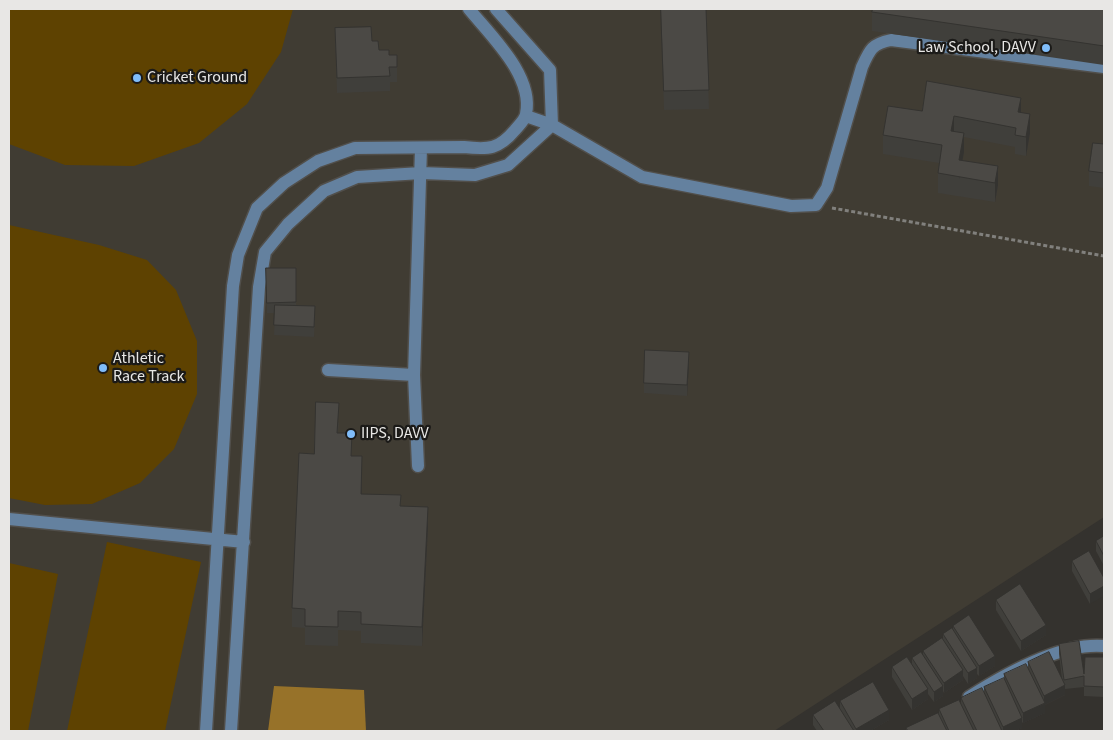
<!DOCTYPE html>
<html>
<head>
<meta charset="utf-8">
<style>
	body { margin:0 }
	#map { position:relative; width:1113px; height:740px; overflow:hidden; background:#34322e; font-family:"Source Sans 3",sans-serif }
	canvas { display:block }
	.frame { position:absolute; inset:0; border:10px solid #e8e7e5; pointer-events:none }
</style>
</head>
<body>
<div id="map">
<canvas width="1113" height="740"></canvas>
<div class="frame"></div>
</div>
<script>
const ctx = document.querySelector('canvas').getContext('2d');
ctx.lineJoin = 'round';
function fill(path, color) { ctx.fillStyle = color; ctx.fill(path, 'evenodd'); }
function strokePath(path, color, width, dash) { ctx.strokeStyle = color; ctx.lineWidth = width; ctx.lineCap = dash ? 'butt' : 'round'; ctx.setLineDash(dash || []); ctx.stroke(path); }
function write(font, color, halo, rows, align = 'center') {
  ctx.font = font + ' "Source Sans 3",sans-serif'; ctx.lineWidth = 4.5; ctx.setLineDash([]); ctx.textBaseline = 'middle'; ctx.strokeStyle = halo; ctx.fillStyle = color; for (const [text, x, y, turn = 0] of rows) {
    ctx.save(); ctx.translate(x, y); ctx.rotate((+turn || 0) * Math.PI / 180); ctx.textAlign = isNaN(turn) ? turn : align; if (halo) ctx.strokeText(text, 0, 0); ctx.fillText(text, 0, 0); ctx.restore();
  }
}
const built = new Path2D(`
	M9 9H1104V517L774 731H9Z`);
const green = new Path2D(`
	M9 9H293L281 52 247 104 199 143 134 166 65 165 9 144Z
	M9 225 99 245 147 260 176 290 197 341V394L174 449 140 483 92 504 45 505 9 498Z
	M107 542 201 562 165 731H67Z
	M9 563 58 574 28 731H9Z`);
const water = new Path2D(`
	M274 686 364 690 366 731H268Z`);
const path = new Path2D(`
	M832 208 1104 256`);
const minor = new Path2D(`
	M526 116 552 125 642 177 791 206 816 205 827 188 862 67C870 49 872 44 891 40L1104 67
	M328 370 414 375
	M418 466 414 375 421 148
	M9 519 244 542
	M969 697C1005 674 1061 642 1104 646
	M206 731 233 286 238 255 257 208 284 183 318 161 355 148 464 147C489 150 499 149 515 130 519 125 525 120 526 114 534 76 491 36 469 9
	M231 731 259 287 265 252 288 224 324 191 357 177 421 173 475 175 508 165 552 125 550 70 496 9`);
const wall = new Path2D(`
	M661 9H706L709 109 664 110Z
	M1104 9V65L872 31V12Z
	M335 28 372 41 379 50 389 55H397V82H390V91L337 93Z
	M922 111 1021 113 1030 133 1026 156 1015 154V147L964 137V152L962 161 998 166V185L995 202 938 193V173L939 163 883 154V135Z
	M1104 144V188L1089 186V171Z
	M266 268H296V306L315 316 314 337 274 335 275 313H267Z
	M689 362 687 396 644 393V383Z
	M339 422 338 433 352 456 362 475 361 494 401 506 428 526 422 646 361 643V631L338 630V646L305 645V628L292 627V608L314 454Z
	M1104 536V566L1096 551V541Z
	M1072 561 1104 578 1090 604 1072 571Z
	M996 600 1046 635 1021 651 996 610Z
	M953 626 995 666 979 676 977 674V678L968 684 963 676V680L944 693 943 691V696L934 702 928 694V699L912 710 892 677V667L912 664V658L923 655V651L943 638V634L953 630Z
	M1059 644 1084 674 1104 657V697L1084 696V687L1065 689V695L1045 705V713L1023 723 1022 722V728L1015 731H906V728L939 713V709L961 704V698L984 693V687L1004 679V674L1028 667V662L1062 679 1059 654Z
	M840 701 889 720 870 731H817L813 725V715L840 709Z`);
const shadedWall = new Path2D(`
	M1021 98V117L1018 112Z
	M1030 114V133L1026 156V137Z
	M954 116V135L951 131Z
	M964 133V152L959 179V160Z
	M998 166V185L995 202V183Z
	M689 352V362L687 396V385Z
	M362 456V475L361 513V494Z
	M428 507V526L422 646V627Z
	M1104 586V596L1090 604V594Z
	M1046 625V635L1021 651V641Z
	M995 656V666L979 676V666Z
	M977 668V678L968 684V673Z
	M963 670V680L944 693V683Z
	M1065 685V695L1045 705V713L1023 723V713L1044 704V696Z
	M943 686V696L934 702V692Z
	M928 689V699L912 710V699Z
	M889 710V720L870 731H856V729Z
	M1022 718V728L1015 731H1003V727Z`);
const building = new Path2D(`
	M661 9H706L709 90 664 91Z
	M873 9H1104V46L872 12Z
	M371 27 372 41H378L379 50H389V55H397V67H389L390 76 337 78 335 28Z
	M927 81 1021 98 1018 112 1030 114 1026 137 1015 135 1016 128 954 116 951 131 964 133 959 160 998 166 995 183 938 173 942 145 883 135 888 106 922 111Z
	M1093 143 1104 144V173L1089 171Z
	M266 268H296V302L267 303Z
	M275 305 315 306 314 327 274 325Z
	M645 350 689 352 687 385 644 383Z
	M316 402 339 403 337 433H352L351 456H362L361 494 401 495 400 506 428 507 422 627 361 624V612L338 611V627L305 626V609L292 608 299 453 314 454Z
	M1104 536V556L1096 541Z
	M1089 551 1104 578V586L1090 594 1072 561Z
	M1020 584 1046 625 1021 641 996 600Z
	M969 615 995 656 979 666 953 626Z
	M952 628 977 668 968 673 943 634Z
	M942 638 963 670 944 683 923 651Z
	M1079 641 1084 674 1085 657H1104V687L1084 686V676L1064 680 1059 644Z
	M921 652 943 686 934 692 912 658Z
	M1049 652 1065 685 1044 696 1028 662Z
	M907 657 928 689 912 699 892 667Z
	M1026 664 1045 703 1023 713 1004 674Z
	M1004 678 1022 718 1003 727 984 687Z
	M873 682 889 710 856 729 840 701Z
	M982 688 1002 731H977L961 698Z
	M959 700 974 731H949L939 709Z
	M835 701 854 731H824L813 715Z
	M938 713 947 731H908L906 728Z`);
const markers = [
	[1046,48,5,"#80bdfa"],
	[137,78,5,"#80bdfa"],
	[103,368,5,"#80bdfa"],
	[351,434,5,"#80bdfa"]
];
const poiNames = [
	["Law School, DAVV",1036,48,"right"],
	["Cricket Ground",147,78],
	["Athletic",113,359],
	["Race Track",113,377],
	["IIPS, DAVV",361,434]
];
fill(built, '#403c33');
fill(green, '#5e4201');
fill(water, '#977229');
strokePath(minor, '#514f4b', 15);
strokePath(path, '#81807d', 3, [4, 2.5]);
strokePath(minor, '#64819f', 12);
fill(wall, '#403f3b');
fill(shadedWall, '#343330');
fill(building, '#4b4945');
strokePath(building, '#343330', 1);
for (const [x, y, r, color] of markers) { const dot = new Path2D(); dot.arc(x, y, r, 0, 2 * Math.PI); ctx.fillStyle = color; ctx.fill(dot); strokePath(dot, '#1b1a18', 2); }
write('16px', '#e8e7e5', '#1b1a18', poiNames, 'left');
</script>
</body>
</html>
